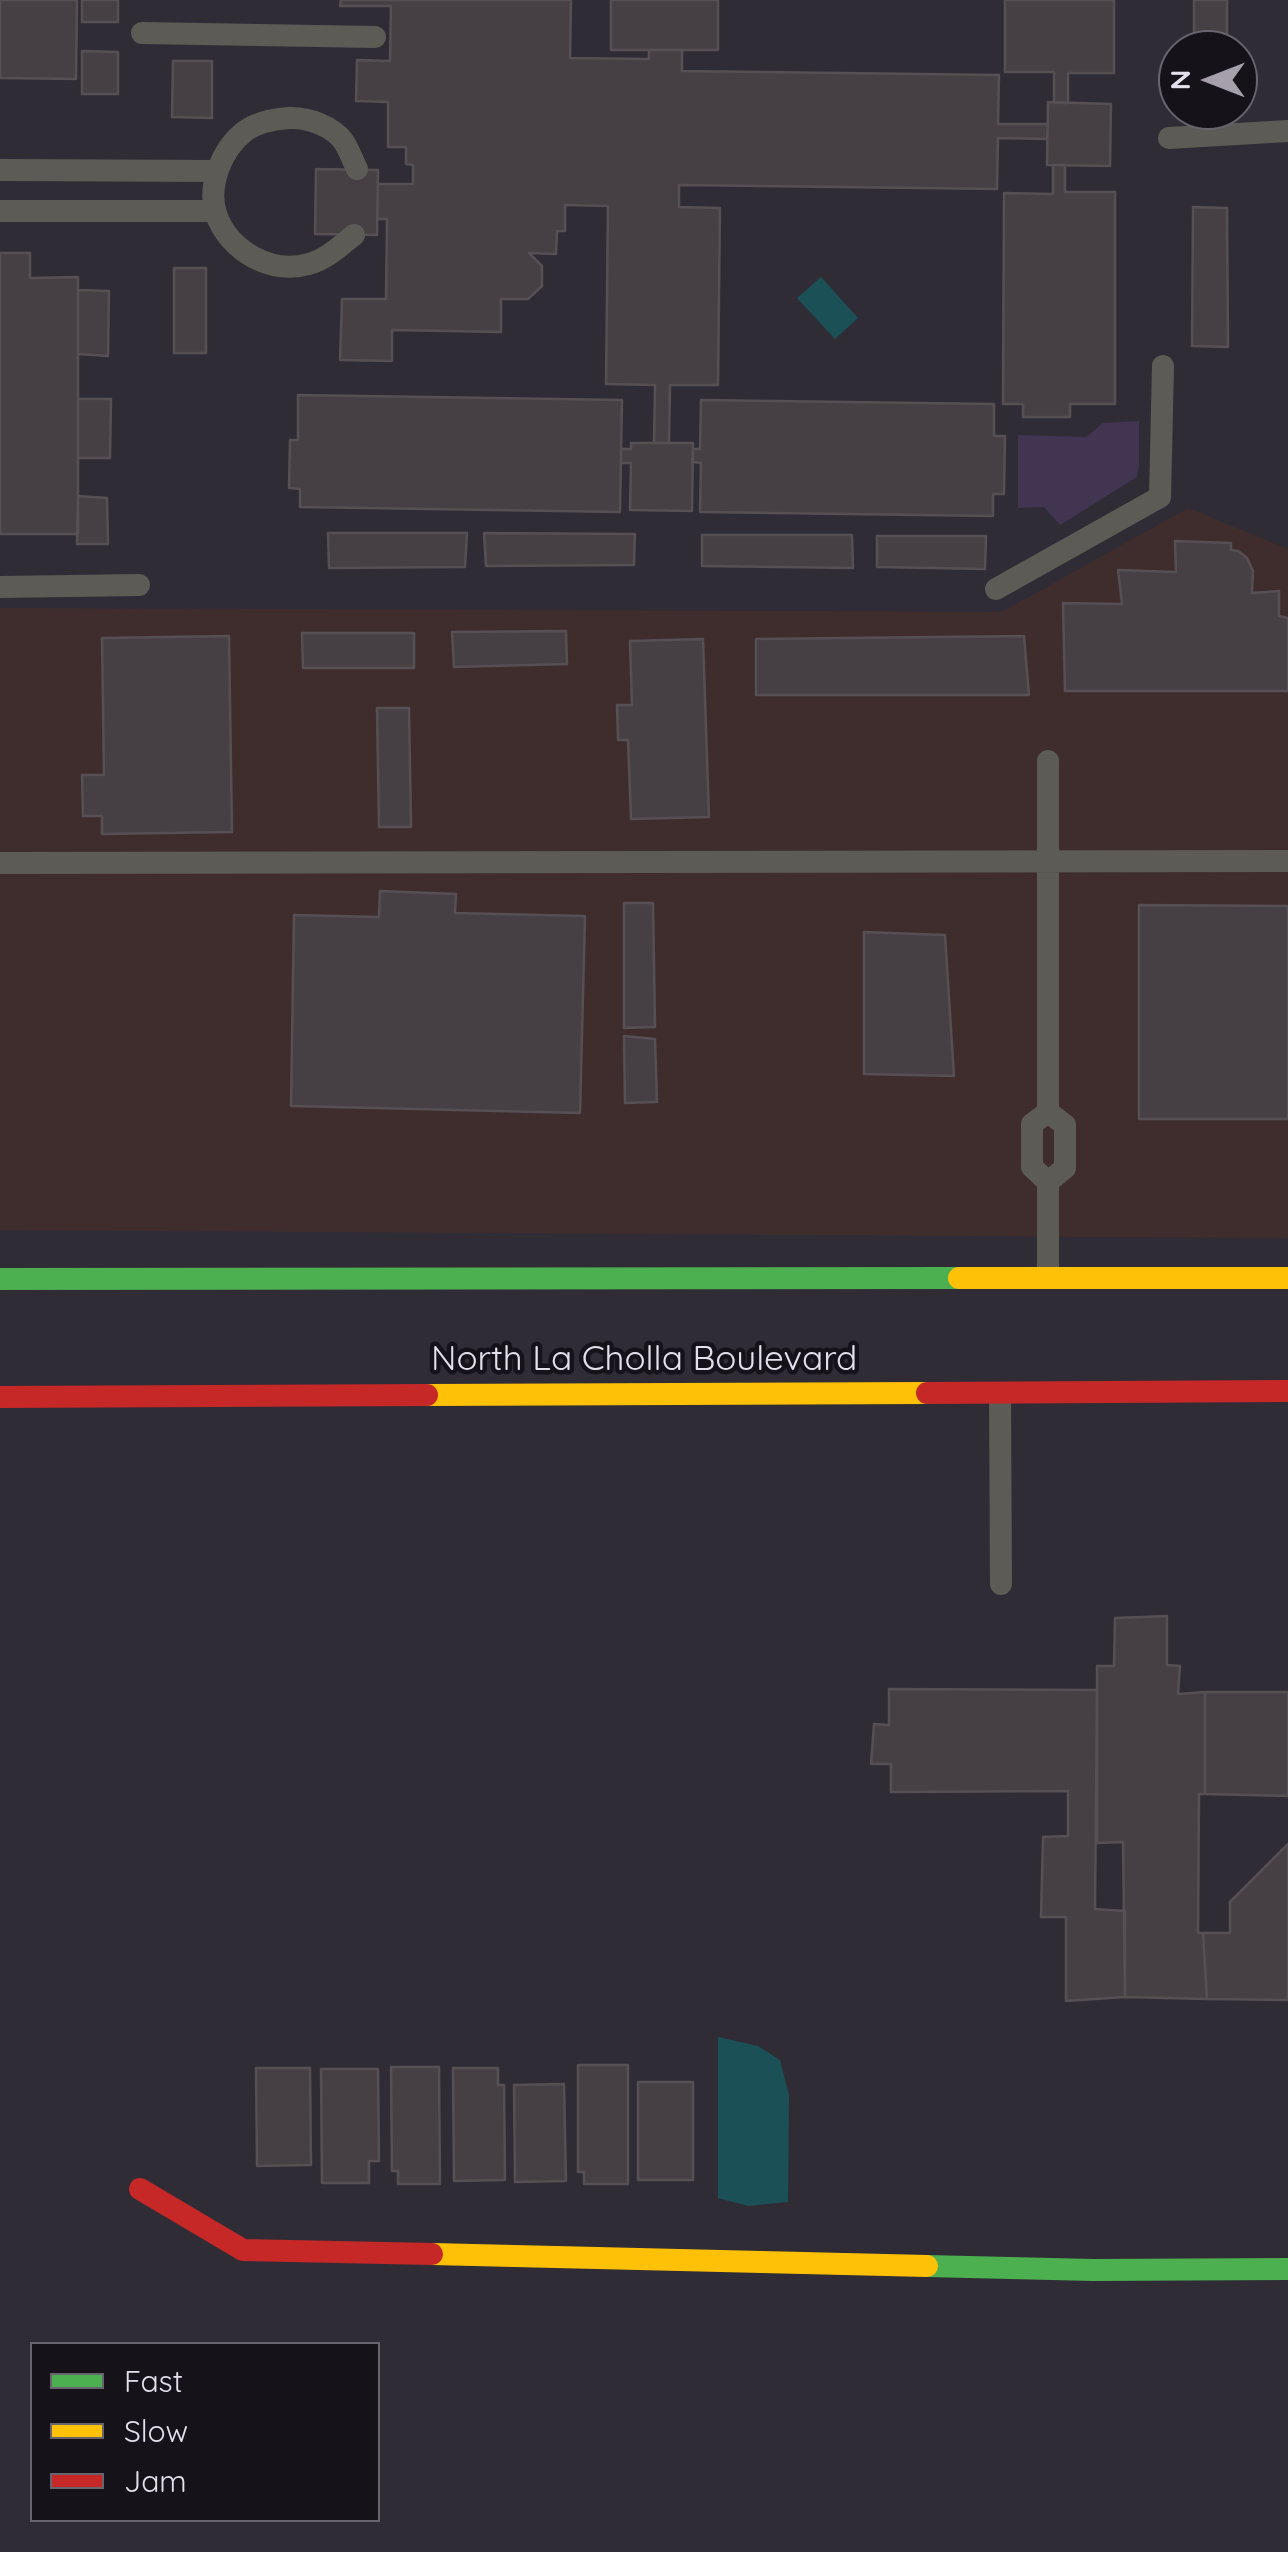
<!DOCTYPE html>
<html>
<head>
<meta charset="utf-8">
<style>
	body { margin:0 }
	#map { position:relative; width:1288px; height:2552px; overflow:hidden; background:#302c35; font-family:Quicksand,sans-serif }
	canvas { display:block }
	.legend { position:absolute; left:30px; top:2342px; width:350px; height:180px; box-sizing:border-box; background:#16121a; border:2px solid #68646e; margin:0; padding:12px 18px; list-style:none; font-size:30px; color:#e4dfeb }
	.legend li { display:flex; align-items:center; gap:20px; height:50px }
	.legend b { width:50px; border:2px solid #68646e }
	.north { position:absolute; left:1158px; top:30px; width:100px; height:100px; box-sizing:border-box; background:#16121a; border:2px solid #68646e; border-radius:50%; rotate:270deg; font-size:28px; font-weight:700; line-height:40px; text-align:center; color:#e4dfeb }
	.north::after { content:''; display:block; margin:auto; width:35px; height:45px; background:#a5a0ab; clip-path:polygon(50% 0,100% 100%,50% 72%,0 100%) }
</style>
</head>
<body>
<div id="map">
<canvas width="1288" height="2552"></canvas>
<ul class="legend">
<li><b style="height:12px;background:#4caf50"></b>Fast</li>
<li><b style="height:12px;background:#ffc107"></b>Slow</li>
<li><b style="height:12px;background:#c62828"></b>Jam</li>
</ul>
<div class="north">N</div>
</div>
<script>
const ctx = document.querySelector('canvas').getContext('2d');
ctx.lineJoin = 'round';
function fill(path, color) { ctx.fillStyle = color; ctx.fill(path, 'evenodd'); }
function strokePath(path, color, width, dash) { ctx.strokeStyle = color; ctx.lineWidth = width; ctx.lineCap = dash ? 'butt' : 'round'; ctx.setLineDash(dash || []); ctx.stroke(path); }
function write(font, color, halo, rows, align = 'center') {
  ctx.font = font + ' Quicksand,sans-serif'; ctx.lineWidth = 9; ctx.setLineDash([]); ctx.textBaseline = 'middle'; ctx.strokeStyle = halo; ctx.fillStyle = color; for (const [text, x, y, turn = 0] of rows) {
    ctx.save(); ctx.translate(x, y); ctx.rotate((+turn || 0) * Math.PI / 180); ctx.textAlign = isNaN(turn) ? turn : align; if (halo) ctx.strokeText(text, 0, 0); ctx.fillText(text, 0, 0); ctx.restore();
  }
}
const commercial = new Path2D(`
	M1188 508 1288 549V1238L0 1230V608L1002 612Z`);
const green = new Path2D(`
	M1139 421V467L1137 477 1060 525 1044 507 1018 508V435L1086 437 1103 423Z`);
const water = new Path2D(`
	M821 277 858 318 835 339 797 298Z
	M718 2037 758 2046 780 2060 789 2095 788 2202 748 2206 718 2198Z`);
const building = new Path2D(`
	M0 0H77L76 79 0 78Z
	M82 0H118V22H82Z
	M341 0H571L570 58 649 59V50H682V71L999 75 998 124H1048L1047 139 998 138 997 189 679 185V207L720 208 718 385H670L669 443H654L655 385 606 384 608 206 565 205V231H557L556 254 529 253 542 266V286L528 299H501V332L392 330V361L340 360 342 299H386L387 219H377L378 184H413V165L406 164V147H388V102L356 101 357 60 390 61 391 6H340Z
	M611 0H718V50H611Z
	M1005 0H1114V73H1068V103H1054V72H1005Z
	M1194 0H1227V50H1194Z
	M82 51 118 52V94H82Z
	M173 61H212V118L172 117Z
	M1048 102 1111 104 1110 166 1047 165Z
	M1053 165H1065V192H1115V404H1070V417H1023V404H1003L1004 193 1053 194Z
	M316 169 378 170 377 235 315 234Z
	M1193 207 1227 208 1228 347 1192 346Z
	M0 253H30V278L78 277V534H0Z
	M174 268H206V353H174Z
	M78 290 109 291 108 356 78 354Z
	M298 395 622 400 620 512 300 507V489L289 488 290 440H298Z
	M78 399H111L110 458H78Z
	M701 400 994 404V436H1005L1004 494H993V516L700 512 701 463 692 462 693 449H700Z
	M631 443H693L692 511 630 510 631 463H621V449H631Z
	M78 496 107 498 108 544H77Z
	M328 533H467L465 567 329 568Z
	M484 533 635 534 634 565 486 566Z
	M702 535H852L853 568 702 566Z
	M877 536H986L985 569 877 567Z
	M1175 541 1231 543V550L1238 551 1247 558 1253 571 1252 593 1279 591V616L1288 618V691H1065L1063 603 1122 604 1118 570 1176 572Z
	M566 631 567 664 454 667 452 632Z
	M302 633H414V668H303Z
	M229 636 232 832 102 834V816H83L82 775H104L102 638Z
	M1024 636 1029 695H756V639Z
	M703 639 709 817 631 819 628 740H618L617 705H632L630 641Z
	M377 708H409L411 827H379Z
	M380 891 456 894 455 913 585 916 580 1113 291 1106 294 915 379 917Z
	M624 903H653L655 1027 624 1028Z
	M1139 905 1288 906V1119H1139Z
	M864 932 945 935 954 1076 864 1074Z
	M624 1036 655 1039 657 1102 625 1103Z
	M1167 1616V1665L1180 1666 1178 1694 1205 1692V1794H1199L1198 1933H1203L1207 1999 1125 1997 1123 1842 1097 1843V1666H1114L1115 1618Z
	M889 1689 1097 1690 1095 1909 1125 1911V1997L1066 2001V1917H1041L1043 1837 1068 1836V1791L891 1792V1764H871L874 1724 889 1725Z
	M1205 1692H1288V1796L1205 1794Z
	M1288 1844V2000L1207 1999 1203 1933H1230V1902Z
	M578 2065H628V2184H584V2172H578Z
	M391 2067H439L440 2184H398V2171H392Z
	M256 2068H310L311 2165 257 2166Z
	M453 2068H498V2085H504L505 2180 454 2181Z
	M321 2069H378L379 2161H369V2183H322Z
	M638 2082H693V2180H638Z
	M564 2084 566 2181 515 2182 514 2085Z`);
const lane = new Path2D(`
	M142 33 375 37
	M1169 138 1288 131
	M0 170 217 171
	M0 211H215
	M354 235C340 246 327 259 309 264 271 275 229 251 216 214 207 185 222 149 245 131 258 122 274 119 289 118 307 117 333 126 344 142 349 150 353 161 357 169
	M0 587 139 585
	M996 589 1160 497 1163 366
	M1048 761V1112
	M0 863 1288 861
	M1048 1112 1032 1124V1167L1048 1182V1278
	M1048 1112 1065 1125V1168L1048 1182
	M1000 1393 1001 1584`);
const fast = new Path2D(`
	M0 1279 959 1278
	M927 2266 1093 2270 1288 2269`);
const slow = new Path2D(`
	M959 1278H1288
	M427 1395 927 1393
	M432 2254 927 2266`);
const jam = new Path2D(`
	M927 1393 1288 1391
	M0 1397 427 1395
	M140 2189 243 2250 432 2254`);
const streetNames = [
	["North La Cholla Boulevard",644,1359]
];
fill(commercial, '#3f2d2e');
fill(green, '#413552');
fill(water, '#1c5057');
fill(building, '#464045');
strokePath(building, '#564f53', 2.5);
strokePath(lane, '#5d5b56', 22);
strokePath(fast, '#4caf50', 22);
strokePath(slow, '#ffc107', 22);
strokePath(jam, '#c62828', 22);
write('35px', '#e4dfeb', '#16121a', streetNames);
</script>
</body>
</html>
